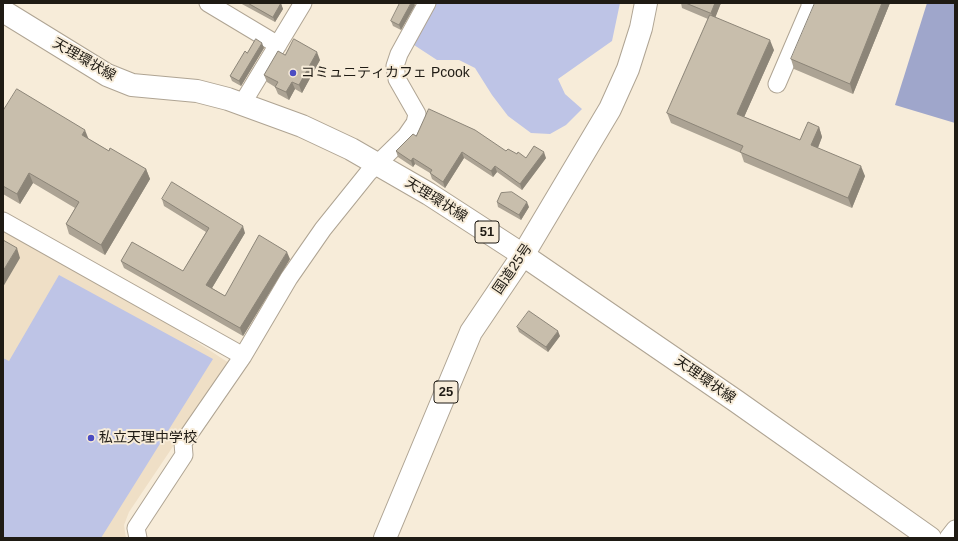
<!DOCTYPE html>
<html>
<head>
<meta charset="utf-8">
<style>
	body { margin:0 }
	#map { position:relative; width:958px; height:541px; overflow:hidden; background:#f7ecd9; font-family:Arial,sans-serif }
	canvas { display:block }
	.frame { position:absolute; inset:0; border:4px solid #1f1b14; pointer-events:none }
</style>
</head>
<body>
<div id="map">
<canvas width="958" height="541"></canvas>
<div class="frame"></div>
</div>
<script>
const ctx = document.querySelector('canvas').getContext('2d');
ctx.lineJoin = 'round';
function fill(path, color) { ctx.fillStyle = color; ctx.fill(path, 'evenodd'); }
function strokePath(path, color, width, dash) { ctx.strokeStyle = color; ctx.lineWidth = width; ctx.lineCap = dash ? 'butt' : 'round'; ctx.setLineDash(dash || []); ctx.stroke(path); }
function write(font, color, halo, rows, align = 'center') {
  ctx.font = font + ' Arial,"Noto Sans JP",sans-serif'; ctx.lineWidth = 4; ctx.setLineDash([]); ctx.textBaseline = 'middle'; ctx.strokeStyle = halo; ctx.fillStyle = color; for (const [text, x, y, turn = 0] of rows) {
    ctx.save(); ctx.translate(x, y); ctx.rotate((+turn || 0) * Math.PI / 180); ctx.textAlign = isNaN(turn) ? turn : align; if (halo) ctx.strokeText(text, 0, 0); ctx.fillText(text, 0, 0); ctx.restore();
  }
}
const built = new Path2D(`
	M3 216 229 363 129 512 124 525 126 538H3Z`);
const green = new Path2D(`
	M434 3H620L612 41 558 79 565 94 582 109 566 125 550 134 531 133 508 116 492 95 475 68 459 60H437L414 45 417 36Z
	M59 275 213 359 101 538H3V358L9 361Z`);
const water = new Path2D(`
	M927 3H955V123L895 105Z`);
const minor = new Path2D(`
	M208 3 278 45
	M777 84 810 7V3
	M242 104 303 3
	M3 221 243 356
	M138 538 136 528 184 455 183 443 243 356 289 278 323 229 368 173 406 136 415 123 417 114 397 79 395 66 399 54 427 3
	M948 538 955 529`);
const major = new Path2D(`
	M3 11 107 75 132 85 197 91 228 99 302 126 351 149 429 194 523 255 736 401 930 538`);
const highway = new Path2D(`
	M385 538 471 332 523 255 610 109 628 69 641 28 646 3`);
const wall = new Path2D(`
	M240 3H280L283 9 275 22Z
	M681 3H721L715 17 774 50 744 117 800 140 819 127 822 137 818 148 865 176 852 208 744 162 741 153 671 123 667 113 708 19 682 8Z
	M890 3 853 94 794 69 791 59Z
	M415 5 401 30 393 26 391 21Z
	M264 48 241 86 232 81 230 76 247 53Z
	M285 55 320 60 302 93 295 89 289 100 278 94 275 87 267 82 264 75Z
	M3 111 89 139 109 151 146 169 150 179 105 255 69 234 66 224 75 208 33 183 20 204 3 194Z
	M416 136 506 151 526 158H546L522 190 497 172 493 177 464 158 445 188 432 179 430 173 415 164 413 167 398 157 396 151Z
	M162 199 245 233 212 288 225 296 290 259 243 336 124 268 121 261 183 271 206 232 164 206Z
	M497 202 529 207 521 220 498 207Z
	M517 327 560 336 548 352 519 332Z`);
const shadedWall = new Path2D(`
	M281 3 283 9 275 22 273 17Z
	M411 3H414L415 5 401 30 399 25Z
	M715 3H721L714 21 711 13Z
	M882 3H890L853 94 850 84Z
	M770 40 774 50 741 124 737 114Z
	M262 43 264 48 241 86 239 81Z
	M317 52 320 60 302 93 299 85Z
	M292 82 295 89 289 100 286 92Z
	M819 127 822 137 815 155 811 145Z
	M85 130 89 140 82 135Z
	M462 152 464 158 445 188 443 182Z
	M544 152 546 158 522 190 520 184Z
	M413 158 415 164 413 167 411 161Z
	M495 166 497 172 493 177 491 171Z
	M861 166 865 176 852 208 848 198Z
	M146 169 150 179 105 255 101 245Z
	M29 173 33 183 20 204 17 194Z
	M527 202 529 207 521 220 519 215Z
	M243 226 245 233 209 293 206 285Z
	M17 248 20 258 3 287V271Z
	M287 252 290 259 243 336 240 328Z
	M558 331 560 336 548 352 546 347Z`);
const building = new Path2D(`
	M248 3H281L273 17Z
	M400 3H411L399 25 391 21Z
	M686 3H715L711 13Z
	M815 3H882L850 84 791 59Z
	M710 15 770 40 737 114 800 140 808 122 819 127 811 145 861 166 848 198 740 152 743 146 667 113Z
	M256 39 262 43 239 81 230 76 245 51 247 53Z
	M294 39 317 52 299 85 292 82 286 92 275 87 278 82 264 75 278 51 285 55Z
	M17 89 85 130 82 135 109 151 110 148 146 169 101 245 66 224 79 202 29 173 17 194 3 186V111Z
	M429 109 475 130 506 151 508 149 517 154 518 152 526 158 534 146 544 152 520 184 495 166 491 171 462 152 443 182 430 173 432 170 413 158 411 161 396 151 413 134 416 136Z
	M172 182 243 226 206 285 225 296 259 235 287 252 240 328 121 261 132 242 183 271 209 228 162 199Z
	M512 192 527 202 519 215 497 202 501 193Z
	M3 240 17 248 3 271Z
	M529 311 558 331 546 347 517 327Z`);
const markers = [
	[293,73,4,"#4b4cc2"],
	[91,438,4,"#4b4cc2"]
];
const shields = [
	[487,232,24],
	[446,392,24]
];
const shieldNames = [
	["51",487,232],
	["25",446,392]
];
const streetNames = [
	["天理環状線",84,60,30],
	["天理環状線",436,200,32],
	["国道25号",513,269,-56],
	["天理環状線",705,380,35]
];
const poiNames = [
	["コミュニティカフェ Pcook",301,73],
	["私立天理中学校",99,438]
];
fill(built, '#efdfc6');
fill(green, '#bec4e6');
fill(water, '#9fa6cb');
strokePath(minor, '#afa493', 19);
strokePath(major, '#afa493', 24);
strokePath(highway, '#afa493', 24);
strokePath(minor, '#fff', 17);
strokePath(major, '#fff', 22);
strokePath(highway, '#fff', 22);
fill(wall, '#aca394');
fill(shadedWall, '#8c8578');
fill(building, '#c8beac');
strokePath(building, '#8c8578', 1);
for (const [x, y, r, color] of markers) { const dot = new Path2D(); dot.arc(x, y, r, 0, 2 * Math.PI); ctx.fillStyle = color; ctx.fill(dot); strokePath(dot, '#f7ecd9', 1.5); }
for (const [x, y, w] of shields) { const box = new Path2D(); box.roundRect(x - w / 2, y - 11, w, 22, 3); ctx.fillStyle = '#f7ecd9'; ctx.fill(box); strokePath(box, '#1f1b14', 1); }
write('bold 13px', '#1f1b14', null, shieldNames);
write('14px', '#1f1b14', '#f7ecd9', streetNames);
write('14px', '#1f1b14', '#f7ecd9', poiNames, 'left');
</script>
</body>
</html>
